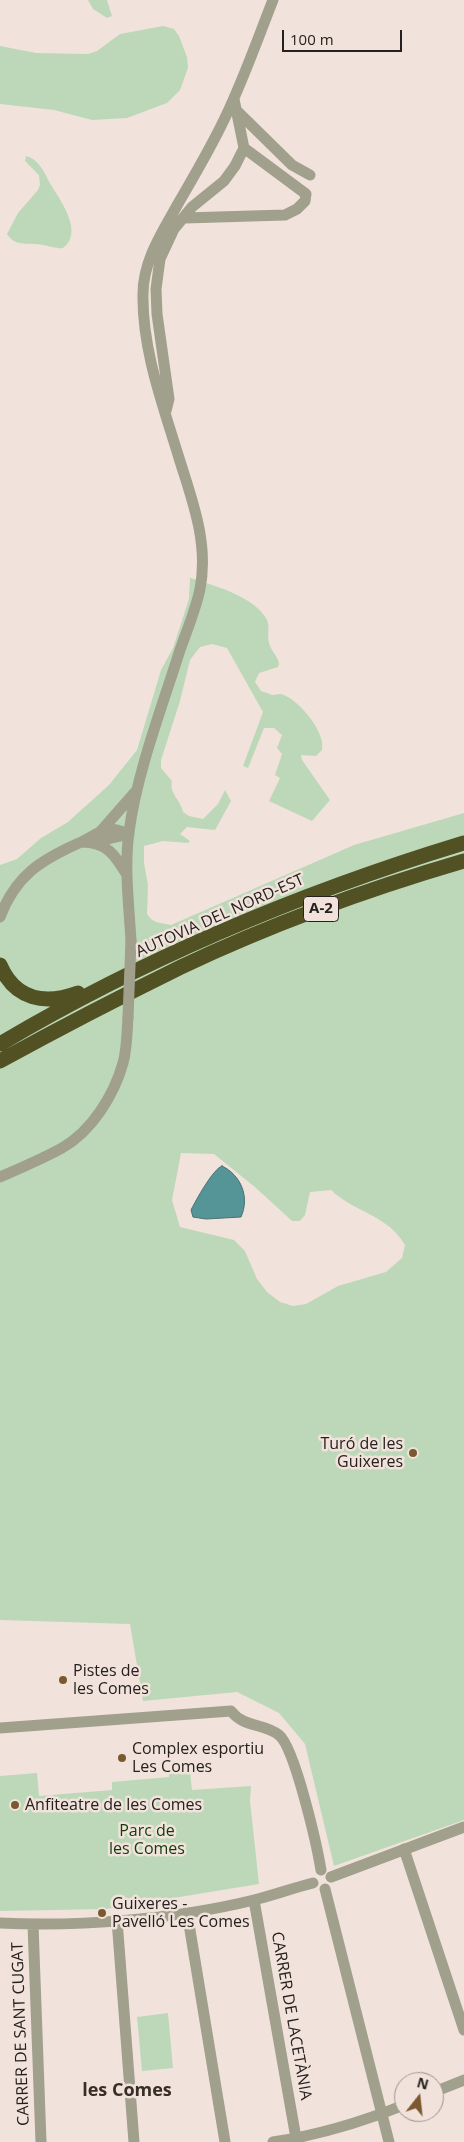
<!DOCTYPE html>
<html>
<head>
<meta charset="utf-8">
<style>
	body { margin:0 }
	#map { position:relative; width:464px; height:2142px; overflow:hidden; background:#f1e3db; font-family:"Open Sans",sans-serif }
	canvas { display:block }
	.north { position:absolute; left:394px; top:2072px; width:50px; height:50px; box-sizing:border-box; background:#f1e3db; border:1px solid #a0958f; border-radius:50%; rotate:16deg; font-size:14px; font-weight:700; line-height:20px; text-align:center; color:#26211e }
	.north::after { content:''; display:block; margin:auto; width:18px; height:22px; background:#7b5930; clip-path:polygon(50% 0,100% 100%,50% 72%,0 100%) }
	.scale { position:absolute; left:282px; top:30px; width:120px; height:22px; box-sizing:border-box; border:2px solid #26211e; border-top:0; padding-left:6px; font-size:15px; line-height:18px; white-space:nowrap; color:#26211e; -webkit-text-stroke:4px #f1e3db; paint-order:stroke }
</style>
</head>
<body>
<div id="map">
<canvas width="464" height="2142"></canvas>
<div class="north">N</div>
<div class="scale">100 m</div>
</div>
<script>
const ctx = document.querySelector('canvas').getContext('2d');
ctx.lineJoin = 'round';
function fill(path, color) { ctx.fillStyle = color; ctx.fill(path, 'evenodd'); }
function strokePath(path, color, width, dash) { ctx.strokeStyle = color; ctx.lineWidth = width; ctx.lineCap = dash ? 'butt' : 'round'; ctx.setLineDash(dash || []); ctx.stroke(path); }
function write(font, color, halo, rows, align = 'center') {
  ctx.font = font + ' "Open Sans",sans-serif'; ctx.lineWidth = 5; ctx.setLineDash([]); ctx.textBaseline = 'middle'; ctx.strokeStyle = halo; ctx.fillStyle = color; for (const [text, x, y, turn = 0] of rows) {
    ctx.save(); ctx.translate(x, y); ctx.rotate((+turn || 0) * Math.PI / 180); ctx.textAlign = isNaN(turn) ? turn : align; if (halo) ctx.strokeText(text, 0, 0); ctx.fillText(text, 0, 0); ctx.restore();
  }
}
const green = new Path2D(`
	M88 0H107L112 16 107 18 93 9Z
	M163 26 174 29 179 36 187 57 188 68 180 90 167 103 127 118 92 120 54 110 0 104V46L36 53 88 54 97 51 120 34Z
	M26 156C39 159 45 174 51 185 61 201 84 233 63 248 56 249 50 246 43 245 29 242 16 248 7 234L18 213 38 190 40 185 39 175 25 161Z
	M190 578C213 585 256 597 267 620 270 627 267 636 269 643 271 651 278 656 279 664L278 667 259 673 255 682 261 691C265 692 269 694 272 695 277 695 280 693 284 695 299 701 326 732 322 750L316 756 301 755 302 760 330 800 312 821 269 801 280 778 275 775 282 754 277 748 282 735 274 728H264L248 768 243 766 263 712 227 648 212 644 200 647 190 660 180 701 161 760V768L172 781C169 794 181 800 183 812L189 816 203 819 218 804 225 790 231 801 215 830 187 827 180 834 190 841 188 843 163 841 144 846V863L148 885 147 914 151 919 156 922 171 925 354 845 464 813V1820L334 1866 305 1744 279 1713 237 1692 143 1701 130 1624 0 1620V865L17 859 41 838 68 822 109 785 137 750 161 670 173 648 189 599ZM181 1153 214 1154 256 1188 292 1221H300L305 1215 310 1192 331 1190C354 1212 388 1215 405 1245L402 1258 386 1272 338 1286 306 1304 293 1306 280 1302 267 1292 257 1279 245 1251 234 1240 180 1227 172 1200Z
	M190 1772 192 1790 251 1786 250 1801 259 1884 106 1909 0 1911V1776L37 1773 39 1796 112 1790V1782L169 1777V1774Z
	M168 2013 173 2068 142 2071 137 2017Z`);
const water = new Path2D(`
	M222 1166C241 1175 250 1197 241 1217L206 1219 193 1217 191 1210C196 1200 213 1169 222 1166Z`);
const minor = new Path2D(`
	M238 112 292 165 310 175
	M185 218 285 215 297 209 305 201 306 194 244 148
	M166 411 169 399 157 314 156 289 160 259 174 229 192 207 224 181 235 166 244 148 234 99
	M101 831 137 790
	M82 842C107 842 115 855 127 875
	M95 842 129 834
	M0 917C16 875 41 860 79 843 89 839 97 832 107 829L117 830 129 834
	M131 941C129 905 124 867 129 832 137 772 162 707 180 650 187 630 196 609 200 589 209 543 192 500 179 458 163 405 142 350 143 294 143 260 163 231 179 202 193 178 207 154 220 128 241 87 256 43 273 0
	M0 1177C21 1168 42 1159 62 1148 92 1131 114 1095 123 1063 127 1049 127 1032 128 1017
	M0 1728 231 1711C244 1728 264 1723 279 1735 295 1748 317 1846 321 1870
	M404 1849 464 2030
	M331 1877 464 1827
	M325 1889 389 2142
	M254 1900 296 2138
	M187 1912 225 2142
	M117 1920 134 2142
	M0 1923C79 1927 177 1919 254 1900 274 1895 293 1888 313 1883
	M33 1925 41 2142
	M434 2092 464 2080
	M273 2142C318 2135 362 2122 404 2105`);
const highway = new Path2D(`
	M0 965C15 1000 45 1005 78 993
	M0 1044C145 958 303 892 464 843
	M0 1061C60 1028 120 997 181 967 272 924 368 889 464 861`);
const minorBridge = new Path2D(`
	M128 1017 131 941`);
const markers = [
	[413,1453,5,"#7b5930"],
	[63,1680,5,"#7b5930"],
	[122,1758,5,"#7b5930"],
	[15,1805,5,"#7b5930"],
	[102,1913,5,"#7b5930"]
];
const shields = [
	[321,909,35]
];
const shieldNames = [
	["A-2",321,909]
];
const streetNames = [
	["AUTOVIA DEL NORD-EST",220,916,-24],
	["CARRER DE LACETÀNIA",291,2016,80],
	["CARRER DE SANT CUGAT",21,2034,-92]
];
const poiNames = [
	["Turó de les",403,1444,"right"],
	["Guixeres",403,1462,"right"],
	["Pistes de",73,1671],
	["les Comes",73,1689],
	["Complex esportiu",132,1749],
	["Les Comes",132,1767],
	["Anfiteatre de les Comes",25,1805],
	["Guixeres -",112,1904],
	["Pavelló Les Comes",112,1922]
];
const parkNames = [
	["Parc de",147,1831],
	["les Comes",147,1849]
];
const neighbourhoodNames = [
	["les Comes",127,2091]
];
fill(green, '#bcd8b9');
fill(water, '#559497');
strokePath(water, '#477273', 1);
strokePath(minor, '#a0a08c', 11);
strokePath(highway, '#515124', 15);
strokePath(minorBridge, '#a0a08c', 11);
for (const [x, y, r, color] of markers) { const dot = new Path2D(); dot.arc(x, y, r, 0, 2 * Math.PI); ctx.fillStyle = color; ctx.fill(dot); strokePath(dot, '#f1e3db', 2); }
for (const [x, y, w] of shields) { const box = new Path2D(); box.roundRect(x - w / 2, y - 12.5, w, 25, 4); ctx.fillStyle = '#f1e3db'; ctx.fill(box); strokePath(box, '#26211e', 1); }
write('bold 15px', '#26211e', null, shieldNames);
write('16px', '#26211e', '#f1e3db', streetNames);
write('16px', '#26211e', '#f1e3db', poiNames, 'left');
write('16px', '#0d3d09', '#f1e3db', parkNames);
write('bold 18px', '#392e27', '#f1e3db', neighbourhoodNames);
</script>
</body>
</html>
